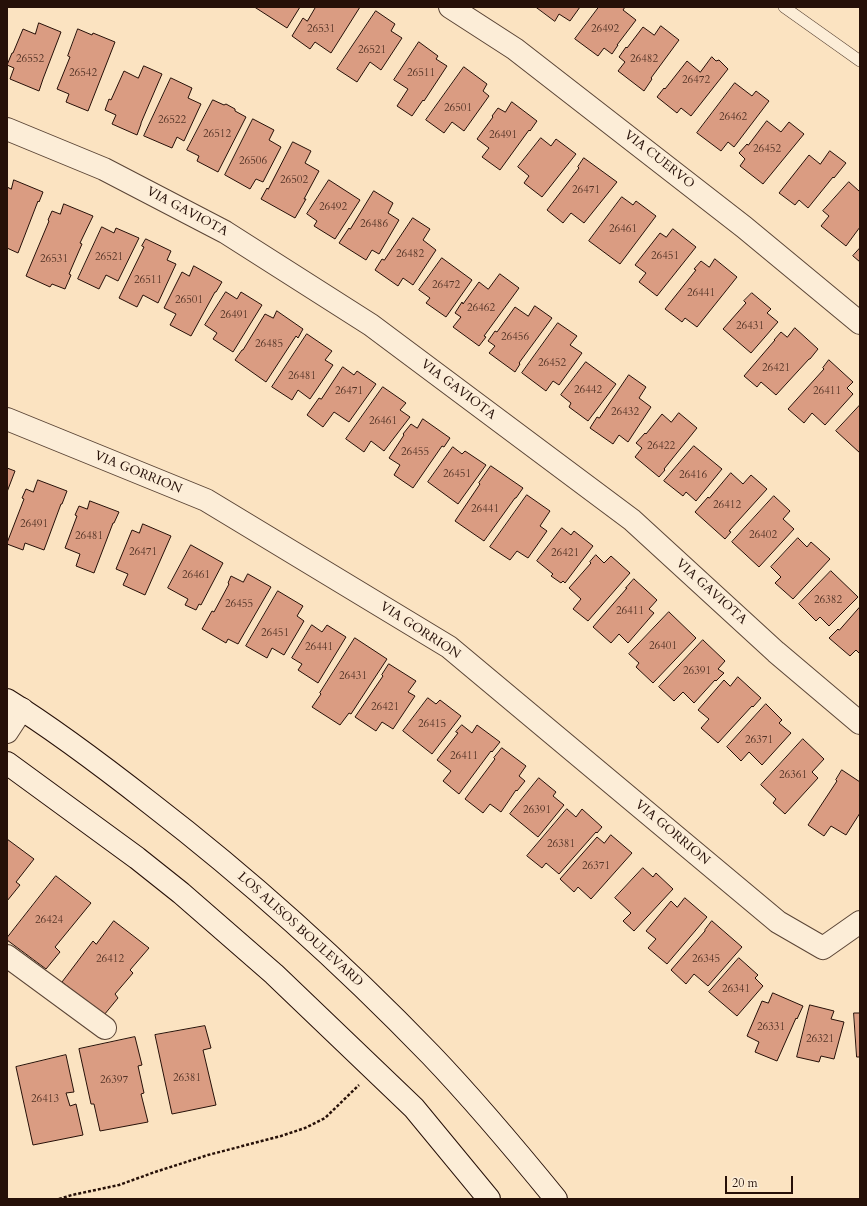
<!DOCTYPE html>
<html>
<head>
<meta charset="utf-8">
<style>
	body { margin:0 }
	#map { position:relative; width:867px; height:1206px; overflow:hidden; background:#fbe3c1; font-family:Cardo,serif }
	canvas { display:block }
	.frame { position:absolute; inset:0; border:8px solid #261008; pointer-events:none }
	.scale { position:absolute; left:725px; top:1176px; width:68px; height:18px; box-sizing:border-box; border:2px solid #261008; border-top:0; padding-left:5px; font-size:12px; line-height:14px; white-space:nowrap; color:#261008; -webkit-text-stroke:3px #fcedd7; paint-order:stroke }
</style>
</head>
<body>
<div id="map">
<canvas width="867" height="1206"></canvas>
<div class="frame"></div>
<div class="scale">20 m</div>
</div>
<script>
const ctx = document.querySelector('canvas').getContext('2d');
ctx.lineJoin = 'round';
function fill(path, color) { ctx.fillStyle = color; ctx.fill(path, 'evenodd'); }
function strokePath(path, color, width, dash) { ctx.strokeStyle = color; ctx.lineWidth = width; ctx.lineCap = dash ? 'butt' : 'round'; ctx.setLineDash(dash || []); ctx.stroke(path); }
function write(font, color, halo, rows, align = 'center') {
  ctx.font = font + ' Cardo,serif'; ctx.lineWidth = 3; ctx.setLineDash([]); ctx.textBaseline = 'middle'; ctx.strokeStyle = halo; ctx.fillStyle = color; for (const [text, x, y, turn = 0] of rows) {
    ctx.save(); ctx.translate(x, y); ctx.rotate((+turn || 0) * Math.PI / 180); ctx.textAlign = isNaN(turn) ? turn : align; if (halo) ctx.strokeText(text, 0, 0); ctx.fillText(text, 0, 0); ctx.restore();
  }
}
const building = new Path2D(`
	M257 7H300L287 28 256 8Z
	M316 7H360L331 53 315 42 310 49 292 36 303 18 307 21Z
	M536 7H580L570 21 559 14 555 21Z
	M599 7H625L623 10 636 20 617 45H618L612 54 604 48 598 56 575 39Z
	M376 11 395 24 391 31 402 38 381 70 370 62 357 82 337 69Z
	M39 23 61 32 43 79 39 91 10 79 14 68 7 65 12 53H13L23 29 35 34Z
	M661 26 679 40 651 78 652 79 644 91 618 71 625 62 619 57 626 47 627 48 643 27 654 35Z
	M78 29 92 35 93 33 115 42 88 111 66 102 69 94 57 89 70 57 68 56Z
	M419 42 438 56 436 59 447 66 424 101 423 100 412 116 397 106 408 89 394 80Z
	M712 57 716 61 719 60 728 69 691 116 681 108 677 113 657 97 664 88 665 89 687 61 700 72Z
	M144 66 162 74 141 123V124L137 135 112 124 116 115 105 110 109 99 111 100 124 71 138 78Z
	M464 67 487 84 483 91 489 96 464 131 452 122 444 133 426 120Z
	M171 78 192 88 188 98 201 104 184 141 177 137 172 148 144 136Z
	M735 83 752 96 756 91 769 101 734 147 728 142 721 151 697 133Z
	M213 100 224 105 226 104 235 109V111L246 117 218 172 197 161 199 156 187 150Z
	M512 102 537 121 530 131 529 130 500 170 482 157 489 148 477 139 493 117 492 116 498 108 505 112Z
	M253 119 274 130 269 140 281 147 263 182 256 179 250 189 225 175Z
	M767 121 781 132 789 122 804 134 763 184 740 166 745 159 739 153 747 144 748 145Z
	M541 138 551 146 556 139 576 154 542 197 524 183 529 176 518 167Z
	M293 142 311 151 305 163 319 171 304 199H306L295 218 261 199 267 188 268 189Z
	M830 151 846 163 834 178 833 177 808 208 799 200 795 205 779 193 809 155 820 164Z
	M584 158 617 182 584 223 571 213 563 223 547 210 579 168 578 167Z
	M14 180 43 192 39 202 38 201 18 253 7 248V187L11 189Z
	M329 180 360 200 335 239 314 226 317 221 307 214Z
	M849 182 859 191 860 190V227L846 246 821 226 829 216 823 211Z
	M374 191 393 203 388 213 399 220 379 254 372 250 366 260 339 243 349 228 350 229Z
	M622 197 633 205 636 201 656 216 620 264 589 241Z
	M64 204 93 216 80 243 82 244 69 274 71 275 65 289 52 284 50 287 26 276 49 221 48 220 52 211 60 214Z
	M413 218 430 229 423 240 436 250 413 285 403 278 398 286 375 270 382 259 384 260Z
	M102 227 114 233 116 228 139 238 118 281 106 275 99 289 78 279Z
	M673 229 696 247 657 296 639 282 646 273 635 265 660 233 666 237Z
	M146 239 171 251 167 260 176 264 158 303 143 295 137 307 119 298 144 247 142 246Z
	M860 248V262L853 256Z
	M442 258 472 280 446 317 426 303 430 298 419 290Z
	M715 259 737 277 697 327 685 318 682 322 665 309 696 270 694 269 701 261 709 267Z
	M194 266 222 282 216 292H215L191 336 170 325 176 314 164 308 182 272 189 276Z
	M500 274 519 288 484 336 486 337 479 346 453 327 461 317 455 313 462 302 463 304 479 282 488 289Z
	M226 292 237 299 241 292 262 305 233 352 213 339 217 333 205 325Z
	M752 293 771 309 767 313 778 322 751 353 723 329 746 303 744 301Z
	M535 306 552 318 519 363 520 364 515 372 489 353 495 346 488 341 495 331 497 332 515 307 528 316Z
	M277 311 303 329 298 338 296 336 266 382 235 360 242 350H243L265 314 273 318Z
	M558 323 577 336 570 345 582 353 559 385 553 381 546 391 522 373Z
	M795 328 818 349 810 359H809L776 395 761 382 757 387 744 376 775 340H774L781 332 787 337Z
	M307 334 332 351 325 360 333 365 310 399 298 390 292 400 272 387Z
	M829 360 853 382 847 388 853 394 825 425 812 413 804 423 788 409 824 369 823 368Z
	M586 362 616 384 588 421 569 407 571 403 561 395Z
	M343 367 354 375 357 371 376 384 349 422 334 412 323 427 307 415 319 398 321 399Z
	M629 375 646 387 639 398 651 407 628 442 619 435 613 444 590 428 597 417 599 418Z
	M383 387 406 403 400 410 410 417 384 451 371 441 364 452 346 439Z
	M860 405V453L836 431Z
	M679 413 697 428 664 469 665 470 659 477 635 457 642 448 636 443 645 433 646 434 662 414 671 422Z
	M423 419 450 438 444 447 442 446 413 488 394 475 400 465 389 458 404 435 403 434 411 424 417 428Z
	M694 446 722 469 696 501 686 492 683 496 664 481Z
	M453 447 462 454 465 451 486 465 458 504 428 482Z
	M491 466 523 488 516 498H515L484 541 455 521 480 484 479 483Z
	M7 468 15 471 7 492Z
	M731 473 743 484 751 475 767 489 729 531 731 532 725 539 695 512 708 497 709 498Z
	M38 480 67 491 62 504H61L44 550 25 543 23 550 7 544V543L24 499 22 498 26 489 33 492Z
	M527 495 550 511 540 526 547 531 528 558 517 551 510 560 490 547Z
	M774 496 790 511 783 519 794 529 759 567 732 542Z
	M90 501 119 512 114 523H113L94 573 76 566 80 554 65 548 77 516 75 515 79 506 87 509Z
	M143 524 171 536 145 595 123 585 128 574 116 569 132 530 139 533Z
	M562 528 571 535 574 531 593 546 565 583 563 581 561 583 551 576 553 574 537 561Z
	M798 538 807 547 811 542 830 559 793 599 775 583 781 577 771 567Z
	M191 545 223 563 201 605 199 604 196 610 185 605 188 599 168 588Z
	M596 555 604 563 611 556 630 573 588 621 573 609 581 599 569 588 591 563 590 562Z
	M831 571 858 597 829 626 820 617 816 621 799 604Z
	M248 574 271 587 238 644 228 639 226 643 202 629 212 611 214 612 229 584 228 583 231 576 243 582Z
	M634 579 657 600 649 609 654 613 628 643 619 634 611 643 593 627 627 588H626Z
	M278 591 303 606 297 616 304 621 284 655 272 648 267 658 246 646Z
	M860 607V654L856 650 850 656 829 638 838 629 839 630Z
	M669 612 696 638 653 683 636 667 639 663 629 654Z
	M312 625 322 632 327 625 346 637 318 683 298 670 302 664 292 658Z
	M355 638 387 659 351 714 349 713 340 725 312 707 321 694 320 693Z
	M703 640 725 661 718 669 724 673 716 681 715 680 694 703 683 692 674 701 659 687Z
	M389 664 416 681 408 692 415 696 393 729 382 722 376 731 355 717 383 676 382 675Z
	M738 677 761 698 753 707 752 706 718 743 701 728 709 719 698 710 724 680 730 686Z
	M428 698 436 704 440 700 461 716 432 754 403 731Z
	M766 704 782 720 779 723 791 733 762 765 749 752 741 761 727 747Z
	M462 725 472 733 477 725 500 742 492 752 491 751 459 794 443 781 451 771 437 760 458 733 456 732Z
	M803 739 824 759 812 772 818 778 785 814 773 803 776 799 761 785Z
	M502 748 526 766 519 776 525 781 517 791 516 790 501 812 490 804 483 813 465 799 495 759 494 758Z
	M842 770 860 782V813L846 835 831 826 824 836 808 825 837 781 836 780Z
	M539 778 556 792 553 796 564 805 538 837 510 814Z
	M567 809 576 817 582 809 602 827 597 833 596 832 559 874 546 863 542 868 527 856Z
	M611 835 632 853 591 899 578 887 574 892 560 879 597 837 604 843Z
	M7 839 34 859 16 882 20 885 7 901Z
	M643 868 653 877 656 873 673 889 634 931 623 921 631 913 615 898Z
	M56 876 91 903 55 947 60 952 46 969 7 940V938Z
	M685 898 707 917 667 964 648 948 656 939 646 931 671 901 677 907Z
	M114 921 149 948 130 970 133 973 115 994 118 998 104 1015 62 982 93 941 96 944Z
	M712 921 742 947 708 986 694 974 686 984 671 970 705 931V930Z
	M739 958 758 975 755 978 763 986 737 1016 709 992Z
	M773 993 803 1006 797 1019 796 1018 777 1061 755 1052 759 1042 747 1036 762 1001 768 1003Z
	M810 1005 834 1011 831 1019 844 1022 834 1059 821 1056 819 1062 797 1057Z
	M854 1013H860V1057H857Z
	M205 1026 211 1048 203 1050 216 1105 172 1114 155 1035Z
	M135 1037 142 1065 138 1066 144 1093 141 1094 148 1122 100 1131 94 1104H91L79 1049Z
	M66 1055 74 1092 66 1093 70 1106 76 1104 83 1135 33 1145 16 1067Z`);
const path = new Path2D(`
	M59 1199 72 1195 119 1185 155 1172 208 1155 281 1136 305 1128 325 1118 359 1085`);
const service = new Path2D(`
	M784 7 860 61`);
const minor = new Path2D(`
	M450 7 515 49 744 227 860 323
	M7 129 104 169 225 232 371 325 632 520 776 652 860 723
	M7 419 206 500 449 647 778 922 823 948 860 922
	M7 732 22 709
	M7 956 105 1028`);
const secondary = new Path2D(`
	M7 700C57 731 104 767 150 803 250 880 343 964 431 1055 475 1101 516 1150 556 1199
	M7 763 137 858 181 893 274 974 414 1108 489 1199`);
const numberNames = [
	["26531",321,29],
	["26492",605,29],
	["26521",372,50],
	["26552",30,59],
	["26482",644,59],
	["26542",83,73],
	["26511",421,73],
	["26472",696,80],
	["26501",458,108],
	["26462",733,117],
	["26522",172,120],
	["26512",217,134],
	["26491",503,135],
	["26452",767,149],
	["26506",253,161],
	["26502",294,180],
	["26471",586,190],
	["26492",333,207],
	["26486",374,224],
	["26461",623,229],
	["26482",410,254],
	["26451",665,256],
	["26521",109,257],
	["26531",54,259],
	["26511",148,280],
	["26472",446,285],
	["26441",701,293],
	["26501",189,300],
	["26462",481,308],
	["26491",234,315],
	["26431",750,326],
	["26456",515,337],
	["26485",269,344],
	["26452",552,363],
	["26421",776,368],
	["26481",302,376],
	["26442",588,390],
	["26471",349,391],
	["26411",827,391],
	["26432",625,412],
	["26461",383,421],
	["26422",661,446],
	["26455",415,452],
	["26451",457,474],
	["26416",693,475],
	["26412",727,505],
	["26441",485,509],
	["26491",34,524],
	["26402",763,535],
	["26481",89,536],
	["26471",143,552],
	["26421",565,553],
	["26461",196,575],
	["26382",828,600],
	["26455",239,604],
	["26411",630,611],
	["26451",275,633],
	["26401",663,646],
	["26441",319,647],
	["26391",697,671],
	["26431",353,676],
	["26421",385,707],
	["26415",432,724],
	["26371",759,740],
	["26411",464,756],
	["26361",793,775],
	["26391",537,810],
	["26381",561,844],
	["26371",596,866],
	["26424",49,920],
	["26412",110,959],
	["26345",706,959],
	["26341",736,989],
	["26331",771,1027],
	["26321",820,1039],
	["26381",187,1078],
	["26397",114,1080],
	["26413",45,1099]
];
const streetNames = [
	["VIA CUERVO",659,160,38],
	["VIA GAVIOTA",187,212,28],
	["VIA GAVIOTA",458,390,37],
	["VIA GORRION",138,473,22],
	["VIA GAVIOTA",711,592,42],
	["VIA GORRION",420,631,33],
	["VIA GORRION",672,833,40],
	["LOS ALISOS BOULEVARD",300,930,42]
];
fill(building, '#da9c82');
strokePath(building, '#261008', 1);
strokePath(service, '#5b4536', 12);
strokePath(minor, '#5b4536', 24);
strokePath(secondary, '#261008', 24);
strokePath(path, '#261008', 2.5, [3, 2]);
strokePath(service, '#fcedd7', 11);
strokePath(minor, '#fcedd7', 22);
strokePath(secondary, '#fcedd7', 22);
write('11px', '#533326', null, numberNames);
write('13px', '#261008', '#fcedd7', streetNames);
</script>
</body>
</html>
